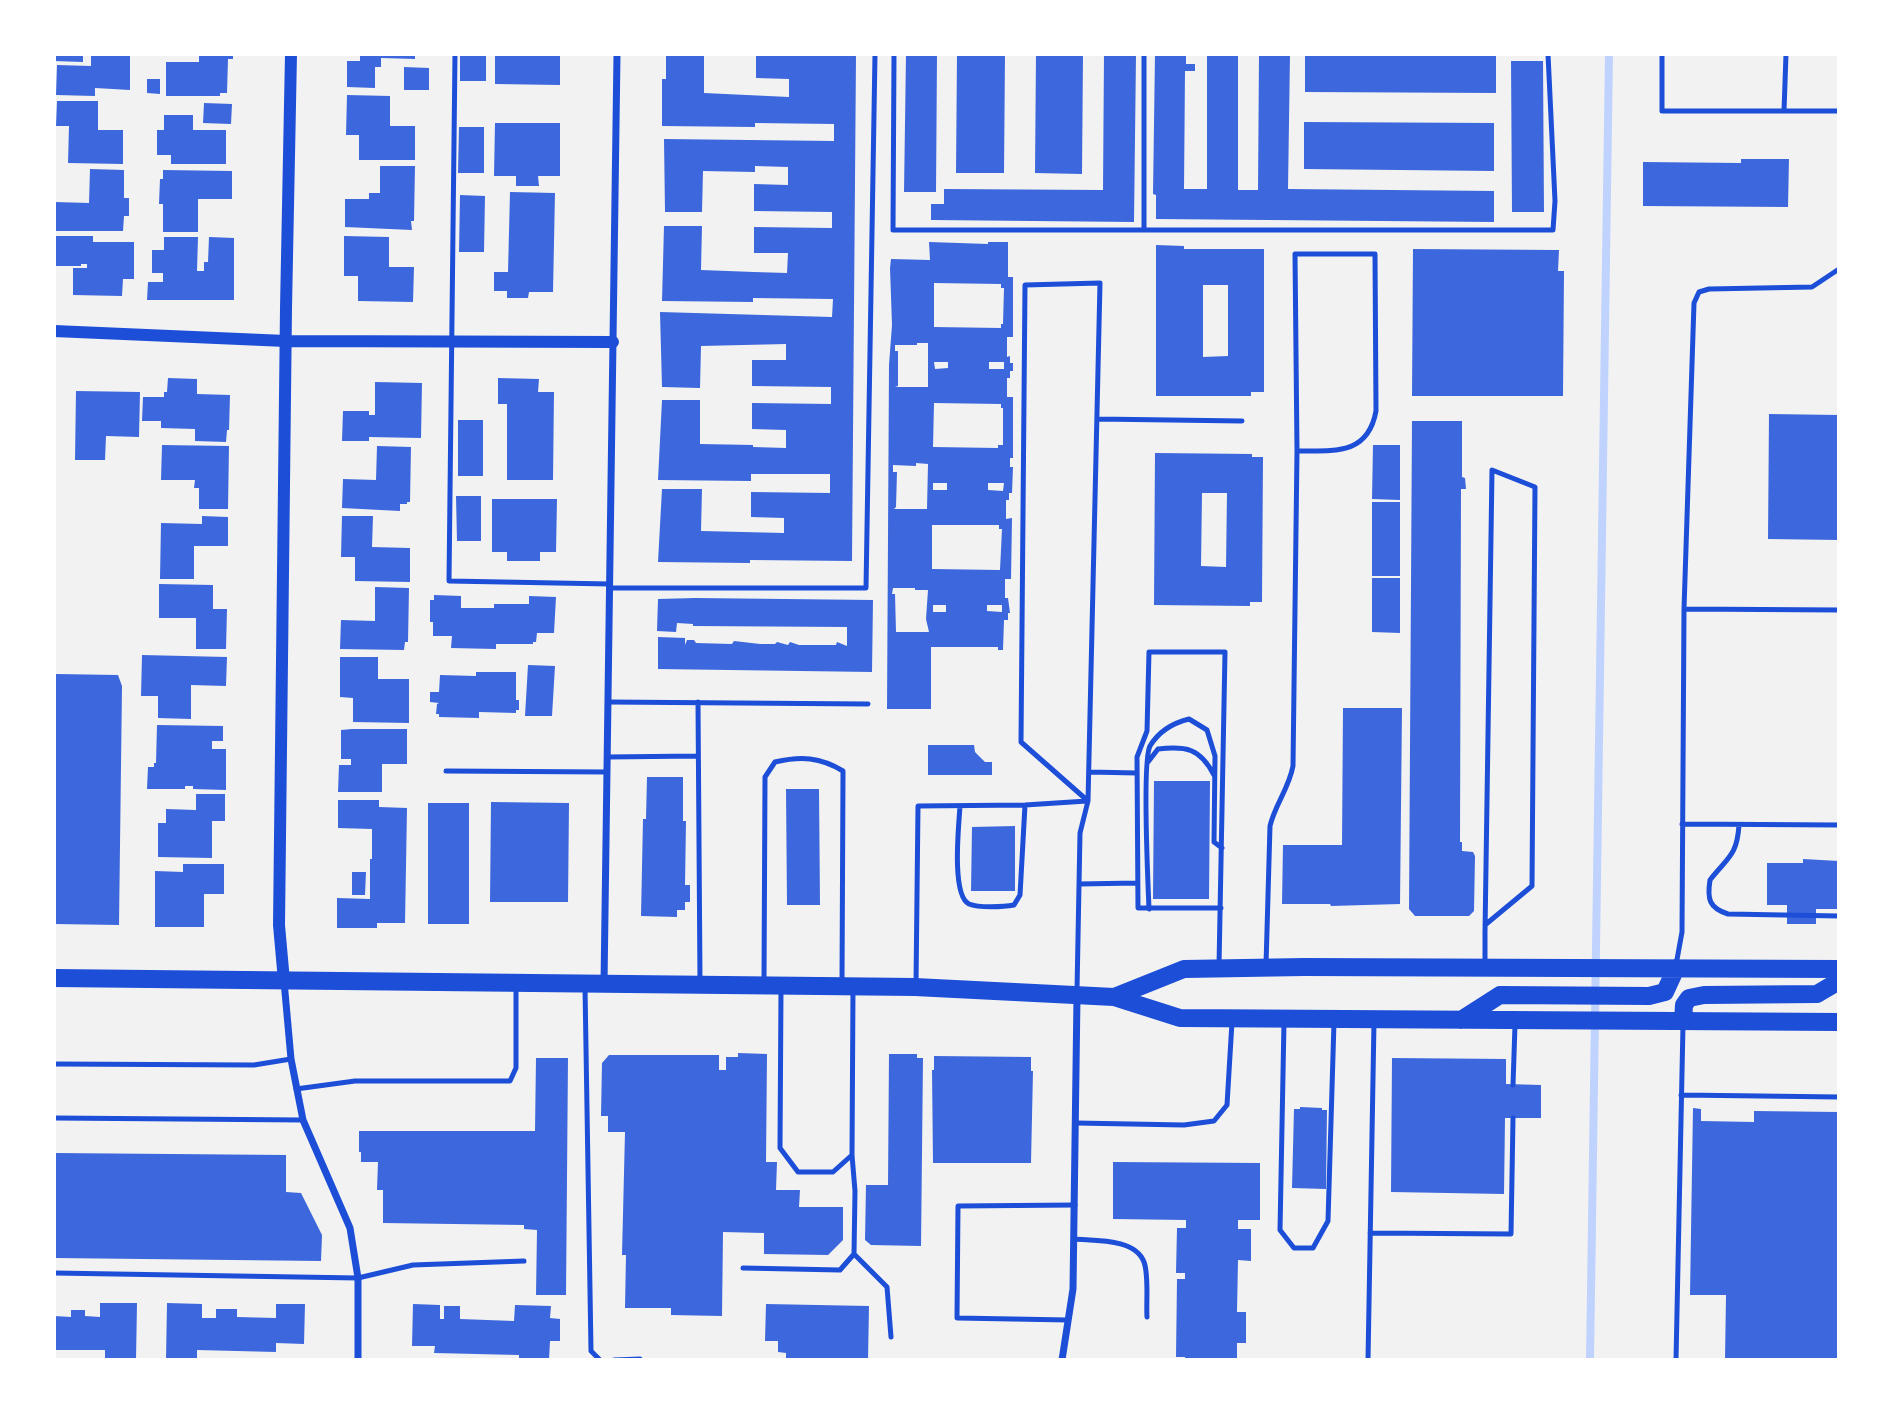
<!DOCTYPE html>
<html>
<head>
<meta charset="utf-8">
<style>
	body { margin:0 }
	#map { position:relative; width:1893px; height:1414px; overflow:hidden; background:#f2f2f2; font-family:Montserrat,sans-serif }
	canvas { display:block }
	.frame { position:absolute; inset:0; border:56px solid #fff; pointer-events:none }
</style>
</head>
<body>
<div id="map">
<canvas width="1893" height="1414"></canvas>
<div class="frame"></div>
</div>
<script>
const ctx = document.querySelector('canvas').getContext('2d');
ctx.lineJoin = 'round';
function strokePath(path, color, width, dash) { ctx.strokeStyle = color; ctx.lineWidth = width; ctx.lineCap = dash ? 'butt' : 'round'; ctx.setLineDash(dash || []); ctx.stroke(path); }
function fill(path, color) { ctx.fillStyle = color; ctx.fill(path, 'evenodd'); }
const stream = new Path2D(`
	M1590 1360 1609 54`);
const building = new Path2D(`
	M54 54H83V62L54 61Z
	M91 54H130V90L95 88V96L56 95 57 65 91 66Z
	M199 54H233V59H228L227 93H220V96H166V62H199Z
	M360 54H415V59L381 58V67H375V88L347 87V61H360Z
	M460 54H486V81H460Z
	M495 54H560V85L495 84Z
	M666 54H704V93L789 97V79L756 78V54H856L852 561 750 560V563L658 562 662 489H702L701 531 784 533V518L751 517V492L830 493V474H751V481L658 480 662 400H700V444L753 445V447L786 448V430L752 429V403L831 404V387L752 386V360H786V344L701 346 700 388 662 387 660 312 832 317 833 299 753 298V302L662 301 664 226H702L701 270 754 272 787 273 788 253H754V227L832 228V212L754 211V184L788 185V167L755 166V172L703 171 702 212H665L664 139 834 141V124L755 123V127L662 126V79H666Z
	M906 54H937L936 192H904Z
	M957 54H1005L1004 173H956Z
	M1036 54H1083L1082 174 1035 173Z
	M1104 54H1136L1134 222 931 220V204H944V189L1103 190Z
	M1155 54H1186V64H1195V71H1185L1184 189H1207V54H1238V190H1258L1259 54H1290L1288 189 1494 191V222L1156 219V195L1153 194Z
	M1305 54H1496V93L1305 92Z
	M1511 61H1543L1544 212H1512Z
	M404 67 429 68V90H404Z
	M147 79H160V94L147 93Z
	M347 95 390 96V126H415V160H359V135H346Z
	M57 101H98V130H123V164L68 163 69 126H56Z
	M204 103 232 104 231 124 203 123Z
	M164 115H193V130H226V164H171V155H157V130H164Z
	M1304 122 1494 123V171L1304 169Z
	M495 123H560V176H538L539 186H516V176H494Z
	M459 127H484V173H458Z
	M1741 159H1789L1788 207 1643 206V162L1741 163Z
	M380 166H415L414 221H411L412 230 345 227V199H369V193H380Z
	M90 169 124 170V198H129V216H124L123 231H54L55 202 89 203Z
	M163 170 232 171V199H198V232H163V204H159L160 179H163Z
	M510 192 555 193 553 292H529L528 298H507V291H494V272H508Z
	M460 195 485 196 484 252H459Z
	M55 236H93V242H134V279H123L122 296 73 295V268H87V264H81V266H55Z
	M344 236 389 237V267H414L413 302 358 301V276H344Z
	M164 237H198L197 271H204V262H208L209 237 234 238V300H147L148 282H163V273H152V250H164Z
	M929 242 988 244V242H1008V277H1013V337H1007V357L1010 356V363H1013V371H1010V378H1007V397H1013V458H1010V467H1013L1012 493H1009V500H1006V519L1012 518 1011 579H1005V598H1008L1010 613H1008V620H1004L1003 650H998V647H931V709H887L889 365 892 325 890 268 891 259 930 260ZM934 283 1001 284V288H1004L1003 324H1001V328L934 327ZM917 343H928V387H895L898 386V351H895V345H917ZM934 362H948V368L935 369ZM989 362H1004V369H989ZM934 403 1001 404V408H1003V445H998V448L933 447ZM916 463 928 464 927 509H894L896 507 897 472H893V465L916 466ZM933 483H947V490H933ZM988 483H1004L1003 491 988 490ZM932 525H999V529H1002L1000 570 932 569ZM893 588H915V590H928L926 619 929 632H896L895 594H892ZM933 605H946V612H933ZM987 605H1002V612L987 611Z
	M1156 245 1184 246V249H1264V392H1251V396H1156ZM1203 285H1228V356L1203 357Z
	M1413 249 1559 250 1558 271H1564L1563 396H1412Z
	M168 378 197 379V394L230 395 229 430H227L226 442 195 441V429L161 428V421H142L143 397H164V392H167Z
	M498 378 539 379 538 392H554L553 480H507V404H498Z
	M375 382 422 383 421 438 369 437V441H342L343 411H369V415H375Z
	M76 391 140 392 139 437 106 436 105 460H75Z
	M1769 414 1839 415V540L1768 539Z
	M458 420H483V476H458Z
	M1412 421H1462V477L1465 478 1466 489H1461L1460 842H1462V851L1473 852 1475 856 1474 911 1469 916H1415L1409 909Z
	M162 445 229 446 228 509H199V488H194L195 480H161Z
	M1373 445H1400V500L1372 499Z
	M377 446 411 447 410 502H407V504H400V511L342 508 343 479 376 480Z
	M1155 453 1252 454V457H1263L1262 602H1250V606L1154 605ZM1202 493H1227L1226 567 1201 566Z
	M456 496H481V541H457Z
	M492 499H557L556 552H540V561H507V552H492Z
	M1372 502H1400V576H1372Z
	M202 516 228 517V546H194V579H160L161 523 202 524Z
	M342 516H373L372 547 410 548V582L355 581V557H341Z
	M1372 578H1400V633L1372 632Z
	M159 584 213 585V609H227L226 649H196V618H159Z
	M375 587 409 588 408 642H405L404 650 340 649 341 620 375 621Z
	M434 595 461 596V608H494V604H529V596L556 597 554 633H537L536 642H533V644H496V649L451 648 452 636H433V622H430V600H434Z
	M695 598 873 600 872 672 658 669V637L685 638V645L687 640H694L696 643 732 644 734 641 760 644H775L777 642 788 645 790 642 799 645H836L837 642 847 646V627L693 626V624L677 623 676 632 657 631 658 599Z
	M142 655 227 657 226 686 191 685V719L158 718V696H141Z
	M340 657H378V679H409V723L353 722V698L340 697Z
	M528 665 555 666 552 716H525Z
	M476 672H516V700H519V710H516V713L479 712V718L439 717V714H436L437 704 439 703 430 702V692H439L440 675 476 676Z
	M56 674 118 675 122 686 119 925 54 924Z
	M1343 708H1402L1400 904 1331 906 1330 904H1282L1283 845H1342Z
	M157 725 223 726V741H212V749H226V790L193 789V786H185V789H147L148 767H154V763H156Z
	M352 729H407V764H382V792H338L339 765H351V759H341V730Z
	M928 745H974L975 752 985 762H992V775H928Z
	M647 777H683V821H686L685 885H690V902H685V910H677V917L641 916 643 819H646Z
	M1154 781H1210L1209 899H1153Z
	M786 789H819L820 905H787Z
	M196 794H225V821H212V858L158 857V823H166V809L196 810Z
	M338 800H379V807L407 808 405 923H377V928H337V898L370 899V859H372V829L338 828Z
	M491 802 569 803 568 902H490Z
	M428 803H469V924H428Z
	M1015 826V891H971L972 827Z
	M1803 859 1839 861V909H1816V924H1787V905H1767V863H1803Z
	M183 864H224V894H204V927H155V871L183 872Z
	M352 872H366L365 895H352Z
	M738 1053 767 1054 766 1162H777L776 1190H800L799 1207H843V1240L828 1255 764 1254V1233L723 1232 722 1316 671 1315V1308H625L626 1255H622L625 1132H608V1116H601L602 1063 609 1055H719V1070H726V1057H738Z
	M889 1054H917V1058H923L921 1246 871 1245 865 1240 866 1185H888Z
	M934 1056 1031 1057V1071H1033L1031 1163H933L932 1070H934Z
	M536 1058H568L566 1295H536L537 1230 524 1229V1225L383 1223V1190H377L378 1162H361V1152H359V1131H535Z
	M1392 1058 1506 1059V1084L1541 1085V1118H1505L1504 1194 1391 1192Z
	M1300 1107 1322 1108V1110H1327L1326 1189 1292 1188 1294 1109H1300Z
	M1693 1108 1701 1109V1121L1754 1122V1111L1839 1112V1360H1725L1726 1295H1690Z
	M54 1153 286 1155V1192L301 1193 322 1235 321 1261 54 1258Z
	M1113 1162 1260 1163V1220H1238V1229H1251V1261L1238 1260 1237 1312H1246V1343H1237V1360H1185V1357H1176L1177 1279H1185V1273H1176L1177 1228H1186V1220L1113 1219Z
	M100 1303H137L136 1360H105V1350H54V1316L71 1317V1310H85V1316L100 1317Z
	M167 1303 202 1304V1318H216V1309H237V1317L276 1318V1304H305L304 1344 276 1343V1352L197 1350V1360H166Z
	M413 1304 440 1305V1319H444V1306H460V1319L514 1321 515 1305 551 1306 550 1318 560 1319V1341H550L549 1360H519V1355L434 1353 435 1346H412Z
	M766 1304 869 1306 868 1360H786V1353L778 1352V1341H765Z`);
const service = new Path2D(`
	M455 54 449 581 610 584
	M894 54 893 230H1553L1555 201 1548 54
	M1662 54V111H1839
	M1784 111 1786 54
	M1144 230V54
	M1097 419 1242 421
	M610 588H866L875 54
	M1684 609 1839 610
	M608 702 868 704
	M698 702 700 982
	M607 757 698 756
	M1148 762 1158 749C1186 746 1200 748 1214 775
	M446 771 607 772
	M1089 772 1137 773
	M960 806C959 824 951 895 969 904 978 908 1004 907 1014 905L1020 895 1025 805
	M1682 824 1839 825
	M1739 825C1737 856 1728 857 1710 880 1707 899 1709 908 1728 914L1839 916
	M1079 884 1137 883
	M1149 909C1148 883 1142 761 1150 746 1159 731 1173 723 1189 719L1207 730 1215 756 1214 842 1222 848
	M1485 925 1532 886 1535 487 1492 470 1485 932V965
	M1266 965 1270 826C1275 805 1289 788 1293 766L1297 451 1295 254H1375L1376 411C1368 455 1335 451 1297 451
	M1676 965 1682 932 1684 609 1694 303 1699 292 1709 289 1812 287 1839 269
	M1219 966 1225 652H1149L1147 731 1137 757 1138 908H1221
	M764 981 765 777 775 762C801 756 820 757 843 771L842 983
	M916 984 918 806 1025 805 1087 801
	M585 987 591 1351 600 1360
	M781 989 780 1148 798 1172H833L852 1155 853 988
	M1077 990 1080 833 1088 801 1100 283 1025 285 1021 742 1088 801
	M1284 1022 1280 1230 1294 1248H1313L1328 1221 1334 1022
	M54 1064 254 1065 291 1059
	M1513 1085 1515 1025
	M296 1089 355 1081H510L516 1068V984
	M1681 1095 1839 1097
	M54 1118 303 1120
	M1076 1123 1184 1125 1214 1121 1227 1105 1232 1022
	M1370 1233 1511 1234 1513 1118
	M1074 1239C1095 1241 1135 1238 1144 1262 1149 1275 1146 1303 1147 1317
	M854 1254 887 1287 891 1337
	M743 1268 840 1270 854 1254 855 1191 852 1155
	M54 1273 358 1278 413 1265 524 1261
	M1068 1320 957 1318 958 1206 1075 1205
	M614 1360 640 1359
	M1368 1360 1374 1022
	M1676 1360 1683 1025`);
const minor = new Path2D(`
	M284 981 291 1059 303 1120 350 1228 358 1278V1360
	M604 984 617 54
	M1062 1360 1073 1289 1077 996`);
const tertiary = new Path2D(`
	M54 331 286 341 613 342
	M284 981 279 925 286 308 291 54`);
const primary = new Path2D(`
	M54 978 915 987 1114 997 1180 1018 1839 1022
	M1114 997 1184 969 1304 967 1839 969
	M1461 1020 1500 995 1649 996 1665 992 1676 968
	M1683 1021 1684 1005 1689 998 1704 995 1817 994 1839 981`);
strokePath(stream, '#bfd3fe', 8);
fill(building, '#3d67dc');
strokePath(service, '#1d4ed8', 5);
strokePath(minor, '#1d4ed8', 7);
strokePath(tertiary, '#1d4ed8', 12);
strokePath(primary, '#1d4ed8', 18);
</script>
</body>
</html>
